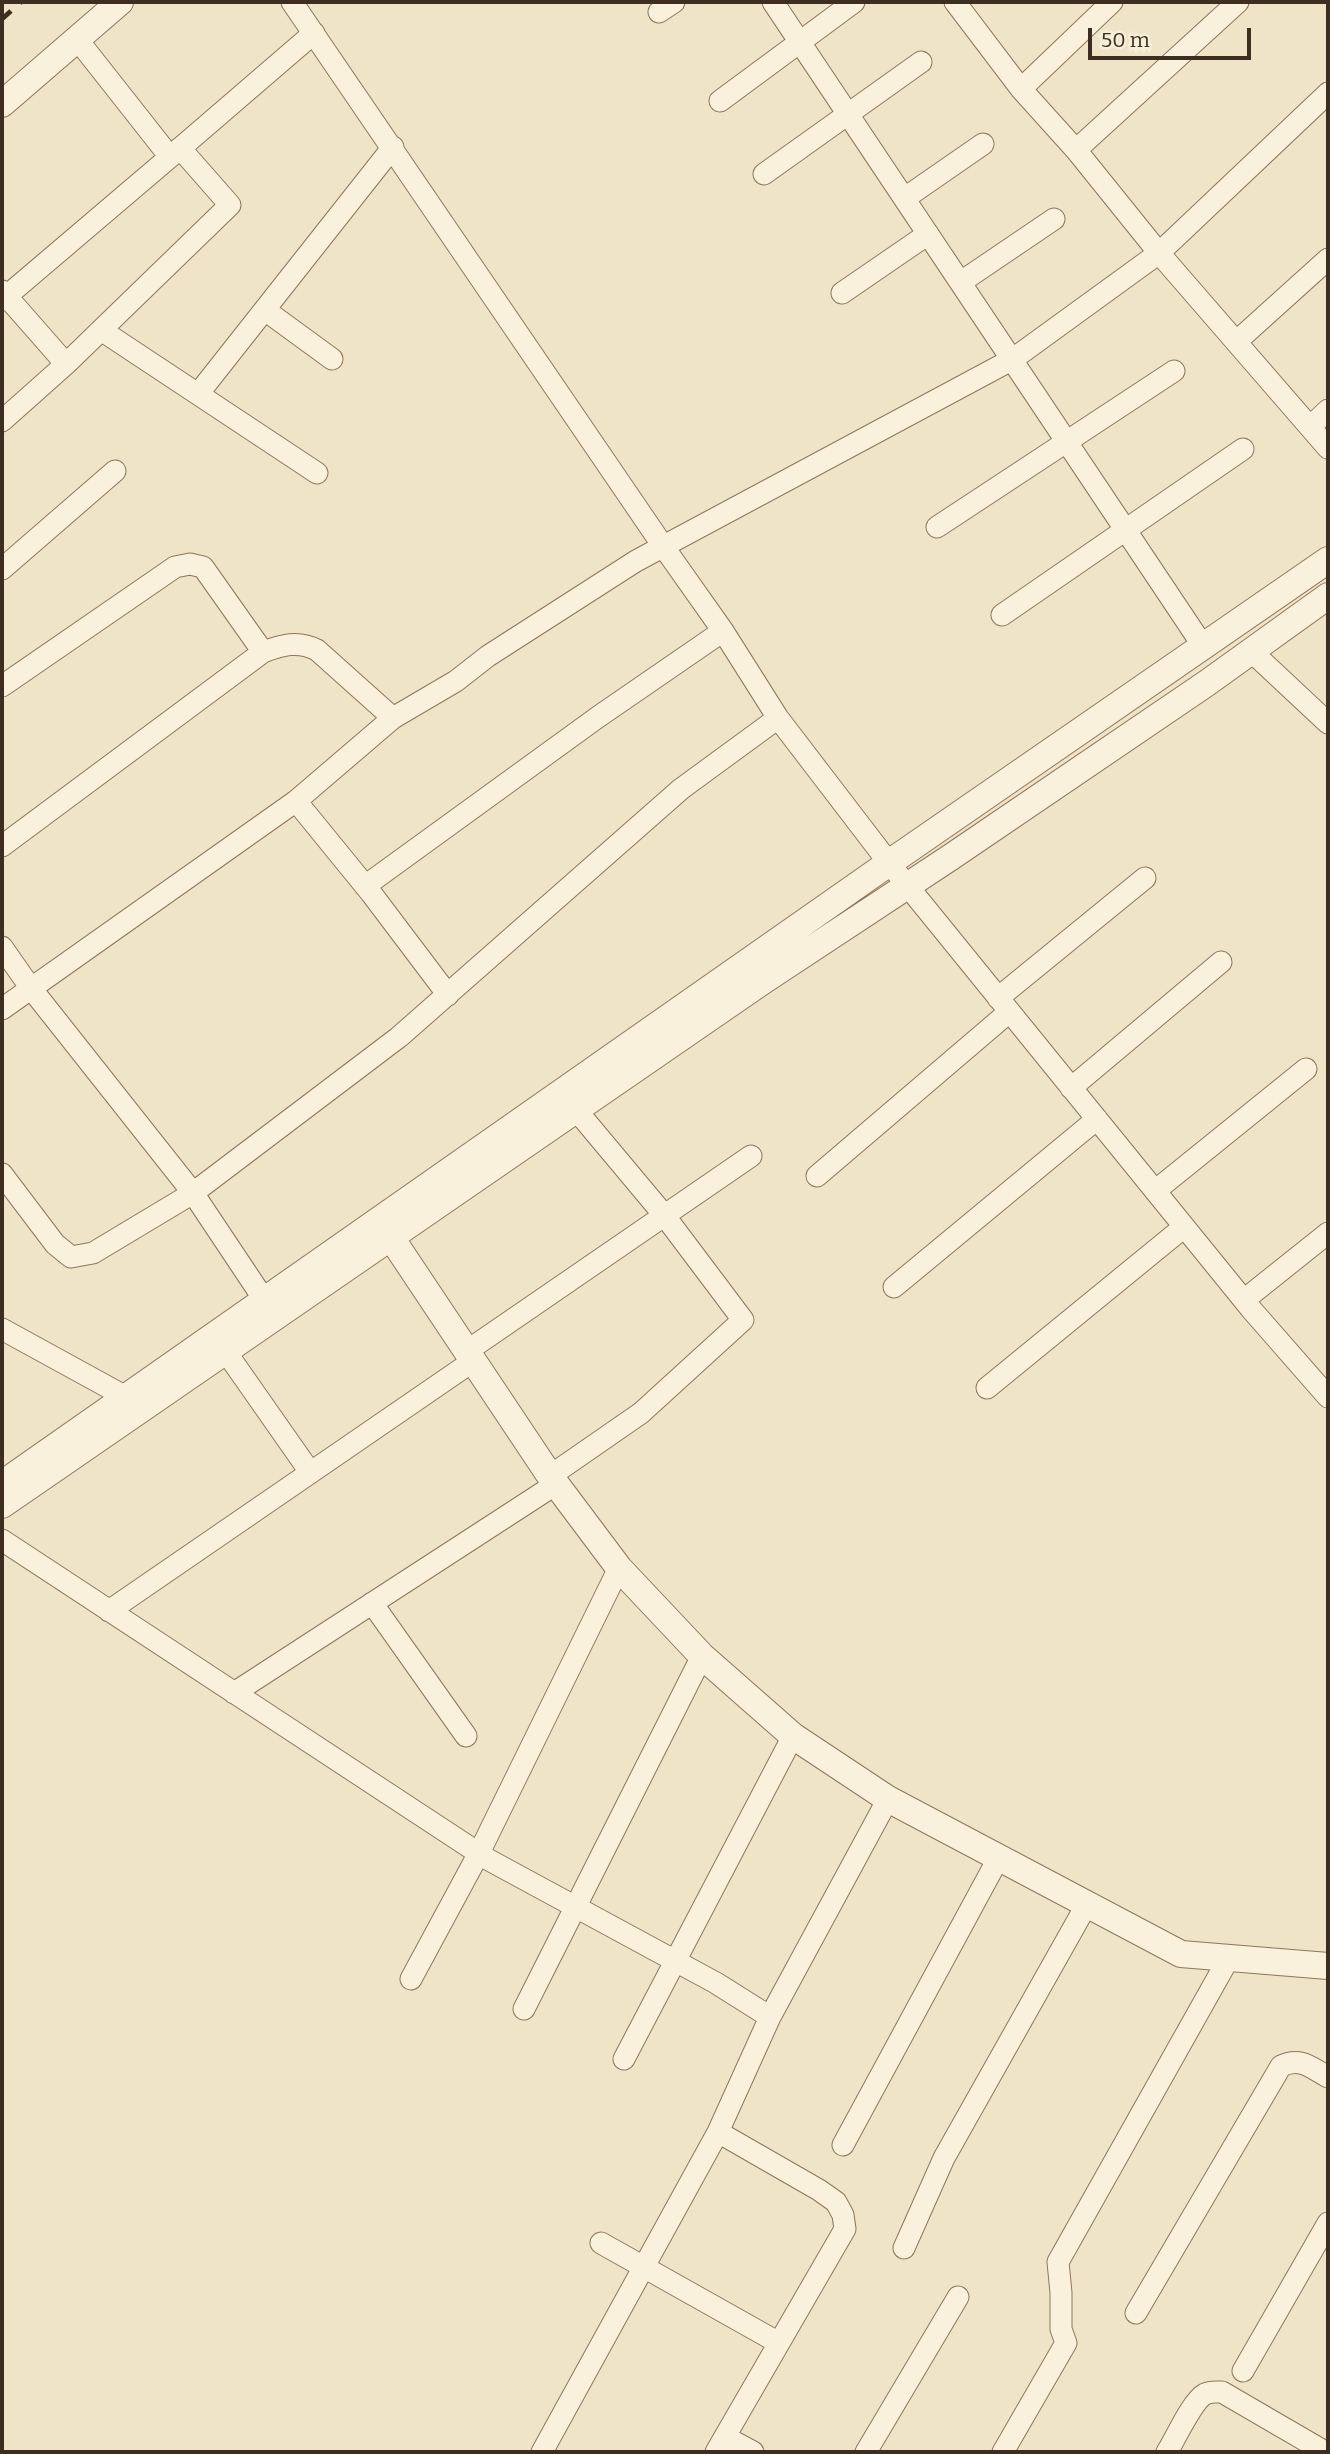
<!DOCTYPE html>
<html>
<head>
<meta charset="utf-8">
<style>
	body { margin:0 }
	#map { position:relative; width:1330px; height:2454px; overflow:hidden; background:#f0e4c8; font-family:Bitter,serif }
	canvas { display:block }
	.frame { position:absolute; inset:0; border:4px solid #3d2e20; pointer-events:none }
	.scale { position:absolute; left:1088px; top:28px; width:163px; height:32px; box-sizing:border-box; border:4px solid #3d2e20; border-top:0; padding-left:9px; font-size:21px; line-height:24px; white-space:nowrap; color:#3d2e20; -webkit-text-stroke:5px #f7eed8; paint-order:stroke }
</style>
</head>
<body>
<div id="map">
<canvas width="1330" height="2454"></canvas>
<div class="frame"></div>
<div class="scale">50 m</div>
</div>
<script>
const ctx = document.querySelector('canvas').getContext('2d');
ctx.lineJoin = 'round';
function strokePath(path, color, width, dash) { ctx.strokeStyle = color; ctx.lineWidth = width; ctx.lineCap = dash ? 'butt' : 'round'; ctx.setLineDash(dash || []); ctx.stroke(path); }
const minor = new Path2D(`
	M292 2 663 546 723 631 778 718 889 863 1251 1309 1328 1397
	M773 2 1203 646
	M955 2 1021 89 1076 150 1159 253 1328 448
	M659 12 674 2
	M77 39 170 157 314 33
	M1021 89 1112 2
	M720 101 854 2
	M1076 150 1238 2
	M764 174 921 62
	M905 198 983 144
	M961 282 1054 219
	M2 291 66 364 2 421
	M842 293 928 234
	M2 300 170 157
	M265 310 332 359
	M101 330 317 473
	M1236 342 1328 259
	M66 364 230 205 180 148
	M198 394 393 147
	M1310 427 1328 410
	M937 527 1174 371
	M2 569 115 471
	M1002 615 1243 449
	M1251 651 1328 723
	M2 686 175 567 190 564 203 567 263 652
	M296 801 371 893 448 995
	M2 846 263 652C282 645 298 640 317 650L393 718
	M365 886 598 717 723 631
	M2 947 30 987 193 1193 273 1313
	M998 998 1145 878
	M2 1009 296 801 393 718 456 681 488 656 636 561 1013 359 1159 253 1328 93
	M1071 1088 1221 962
	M2 1174 55 1244 71 1257 93 1253 193 1193 399 1037 681 789 778 718
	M817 1176 1009 1012
	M1155 1191 1306 1069
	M894 1287 1097 1119
	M1244 1300 1328 1233
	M2 1329 126 1397
	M467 1351 751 1156
	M226 1352 310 1472
	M987 1388 1184 1227
	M550 1476 641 1413 743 1320 664 1215 577 1111
	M2 1540 489 1860 716 1983 770 2017
	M372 1603 466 1736
	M109 1611 473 1361
	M234 1693 556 1484
	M411 1979 479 1853 619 1568
	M524 2009 702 1656
	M624 2059 793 1736
	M718 2132 770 2017 888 1799
	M843 2145 999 1857
	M601 2243 779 2343
	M904 2248 944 2158 1087 1904
	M1136 2313 1281 2066C1301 2057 1310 2067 1328 2077
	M1243 2371 1328 2223
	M725 2437 753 2452
	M542 2452 718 2132 819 2190 836 2202 843 2215 845 2229 716 2452
	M866 2452 958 2297
	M1003 2452 1066 2343 1061 2329V2293L1058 2262 1230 1956
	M1167 2452C1176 2438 1192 2401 1205 2394 1211 2391 1216 2392 1222 2392L1320 2449`);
const tertiary = new Path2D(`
	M2 104 120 2
	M382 1224 550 1476 619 1568 702 1656 793 1736 888 1799 1181 1954 1328 1966
	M2 1484 889 863 1328 560
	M2 1505 763 981 951 857 1207 683 1328 596`);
const rail = new Path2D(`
	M2 19 21 2`);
strokePath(minor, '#8d765c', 23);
strokePath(tertiary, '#8d765c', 28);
strokePath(minor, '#faf1dc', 21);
strokePath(tertiary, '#faf1dc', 26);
strokePath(rail, '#3d2e20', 5, [12, 12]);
</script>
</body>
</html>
